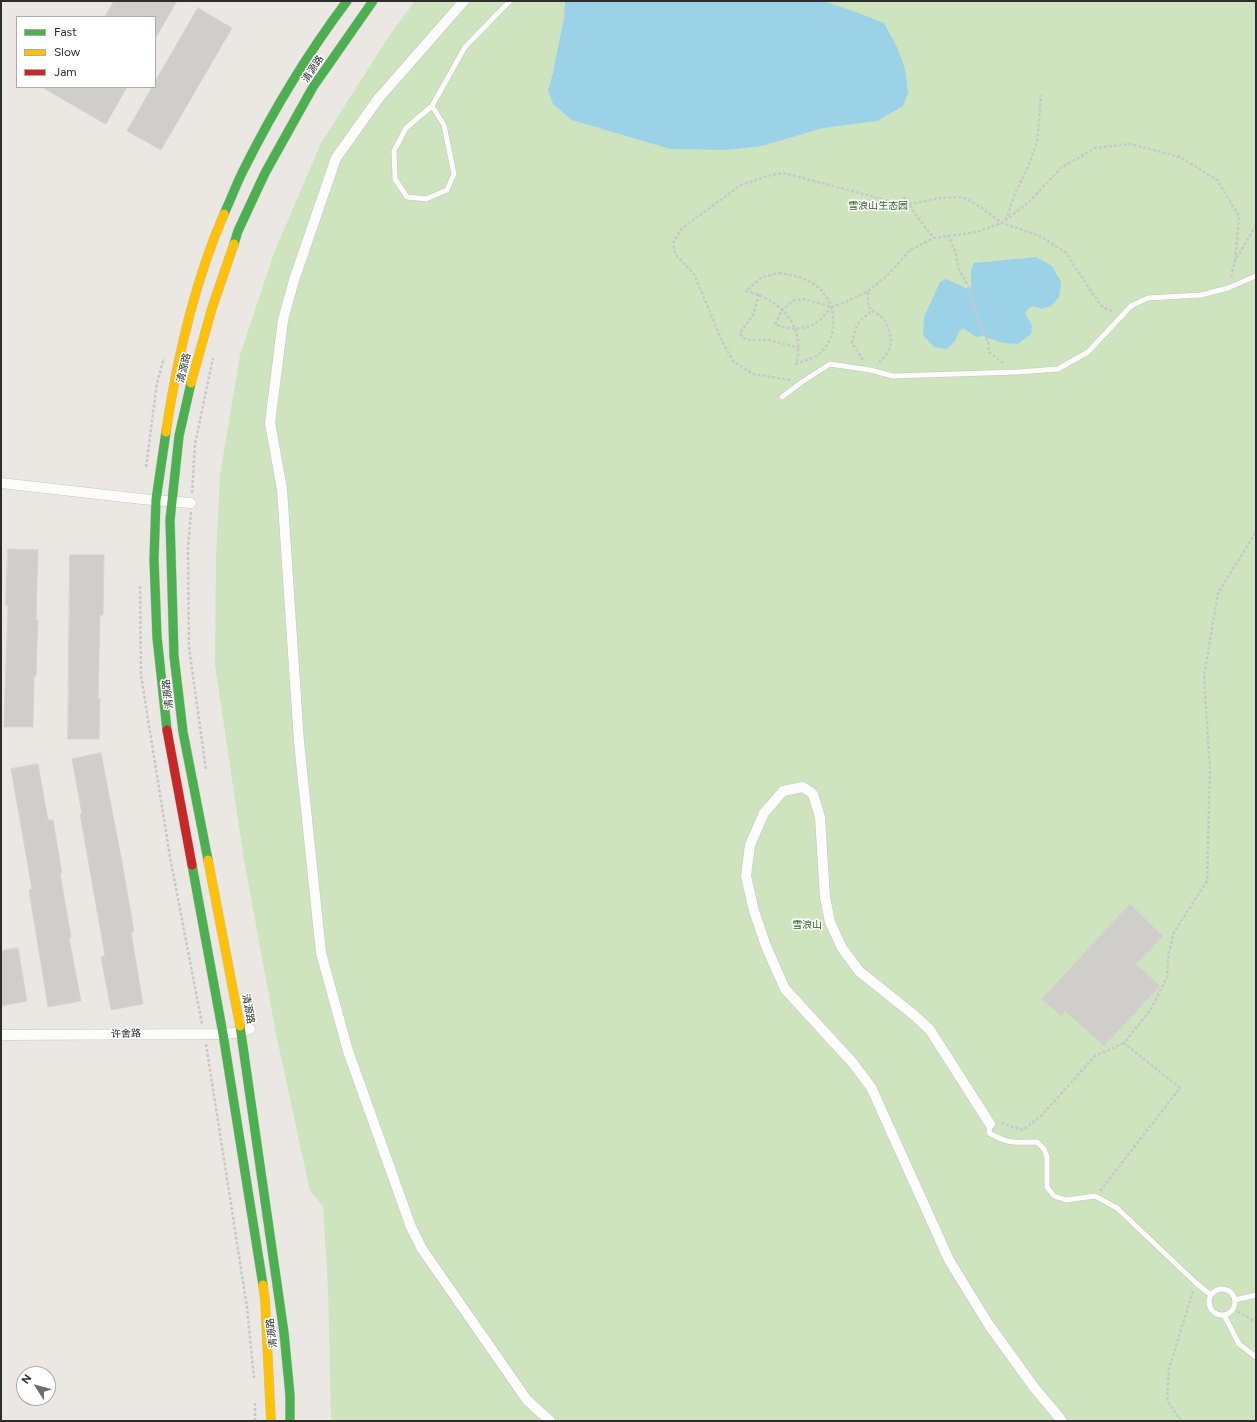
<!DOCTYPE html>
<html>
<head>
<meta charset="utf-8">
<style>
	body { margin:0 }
	#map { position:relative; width:1257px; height:1422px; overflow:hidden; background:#ebe8e4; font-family:Figtree,sans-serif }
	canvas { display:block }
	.frame { position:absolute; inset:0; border:2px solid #2d2d2d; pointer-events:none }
	.legend { position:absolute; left:16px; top:16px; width:140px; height:72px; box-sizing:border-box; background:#fff; border:1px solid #ababab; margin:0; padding:5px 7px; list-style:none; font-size:12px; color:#2d2d2d }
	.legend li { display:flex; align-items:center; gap:8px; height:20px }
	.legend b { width:20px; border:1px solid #ababab }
	.north { position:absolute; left:16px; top:1366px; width:40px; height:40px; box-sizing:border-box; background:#fff; border:1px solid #ababab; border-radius:50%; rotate:306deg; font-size:11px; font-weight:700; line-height:16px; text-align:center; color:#2d2d2d }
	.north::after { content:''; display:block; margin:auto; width:14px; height:18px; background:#706e6d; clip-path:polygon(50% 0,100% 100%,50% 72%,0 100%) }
</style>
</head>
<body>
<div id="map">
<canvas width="1257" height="1422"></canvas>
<div class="frame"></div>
<ul class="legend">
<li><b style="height:5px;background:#4caf50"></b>Fast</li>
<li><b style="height:5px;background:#ffc107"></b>Slow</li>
<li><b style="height:5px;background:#c62828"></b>Jam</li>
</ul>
<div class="north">N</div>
</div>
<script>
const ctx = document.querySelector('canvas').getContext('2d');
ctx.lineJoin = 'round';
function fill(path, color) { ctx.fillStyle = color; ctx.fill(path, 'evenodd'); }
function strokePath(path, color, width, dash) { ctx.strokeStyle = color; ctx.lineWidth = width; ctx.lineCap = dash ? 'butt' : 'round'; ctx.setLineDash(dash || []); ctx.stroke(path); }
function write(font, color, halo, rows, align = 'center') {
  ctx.font = font + ' Figtree,"Noto Sans SC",sans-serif'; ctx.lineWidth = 3; ctx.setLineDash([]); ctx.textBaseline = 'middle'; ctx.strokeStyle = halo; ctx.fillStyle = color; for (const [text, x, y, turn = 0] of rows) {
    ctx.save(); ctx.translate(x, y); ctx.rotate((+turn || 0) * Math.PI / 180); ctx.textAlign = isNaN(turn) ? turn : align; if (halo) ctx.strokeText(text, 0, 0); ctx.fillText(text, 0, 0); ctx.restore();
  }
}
const green = new Path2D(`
	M415 1H1256V1421H331L328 1289 323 1206 310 1191 276 1034 244 860 215 665 216 557 220 475 240 355 274 253 321 143 389 36Z`);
const water = new Path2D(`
	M565 1H823L856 12 884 23 897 47 905 69 908 93 903 106 877 121 823 128 762 146 726 150 670 149 572 120 553 104 548 90 552 77 564 18Z
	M1036 257 1052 266 1061 282 1059 297 1051 306 1042 309 1033 306 1028 309 1025 313 1032 326 1031 334 1018 344 1003 343 983 336 976 337 963 328 959 331 955 341 947 349 934 347 923 335 924 317 940 282 946 279 968 289 971 287V270L974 263Z`);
const building = new Path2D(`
	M114 1H177L155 39V17H105Z
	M198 8 232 28 161 150 127 131 152 87H155V82Z
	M42 87H127L106 124Z
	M8 549 38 550 36 620H38L36 676H34L33 727H4L8 605H6Z
	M70 555H104L103 615H100L98 699H100L99 739H68Z
	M101 753 122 862 134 931 131 932 143 1004 111 1010 101 957 105 956 80 814H82L72 759Z
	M38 764 48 820H53L62 873H60L71 937 69 938 81 1001 48 1007 29 890 32 889 11 769Z
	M1130 904 1163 936 1136 964 1160 986 1104 1046 1065 1011 1061 1016 1042 999Z
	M18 948 27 1001 1 1006V951Z`);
const path = new Path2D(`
	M904 197 918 218 934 238
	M1005 220 1008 214 1014 196 1028 167 1037 142 1041 95
	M948 235 956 253 959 270 968 286 979 323 988 341 989 352 1003 363
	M779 273C792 275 803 277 814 284 838 300 841 339 816 356 811 359 802 361 796 364 806 325 781 300 746 291L762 277Z
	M1231 277 1235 261 1256 225
	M868 292C867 314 871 307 884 319 886 321 887 325 888 328 894 344 890 353 877 364
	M759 294 753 315 740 333 743 338 749 340H770L799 348
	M832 307C827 312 822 319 817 322 803 331 788 330 775 324L782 310 794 300 804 299 832 307 846 302 868 291 888 275 910 250 934 238 977 232 1002 223 1029 202 1061 168 1095 148 1131 144 1180 157 1217 180 1239 216 1235 261
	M863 360 852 343C856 325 857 322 872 311
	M790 380 753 374 733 361 723 343 694 274 675 254 673 243 681 229 741 185 771 175 784 173 871 196 897 204H909L941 198 957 197 967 199 982 208 1002 223 1040 236 1066 253 1097 300 1103 307 1113 312
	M146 467 157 383 164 358
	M192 493 195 444 213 358
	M191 512 188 548 189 647 206 770
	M140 586 141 675 170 857 202 1024
	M206 1044 247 1307 254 1378
	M1001 1123 1023 1130 1041 1116 1095 1056 1124 1043
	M1100 1191 1180 1088 1124 1043 1151 1009 1167 977 1168 959 1173 934 1207 881 1210 771 1204 676 1218 593 1256 532
	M1233 1309 1256 1322
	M255 1421V1403
	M1181 1421 1167 1400 1169 1369 1193 1291`);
const lane = new Path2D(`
	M432 106 444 125 454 174 447 190 426 199 407 197 395 179 394 151 406 128 432 106 465 47 510 1
	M782 397 802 382 830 364 870 370 893 376 1017 372 1058 369 1088 352 1131 306 1148 298 1201 295 1228 288 1256 276
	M990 1124 989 1133C1011 1145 1013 1142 1037 1142L1044 1149 1047 1157V1187L1054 1196 1066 1200 1095 1196 1117 1208 1196 1283 1211 1295
	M1209 1302a13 13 0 1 1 26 0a13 13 0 1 1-26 0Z
	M1235 1300 1256 1295
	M1224 1315 1239 1344 1256 1357`);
const street = new Path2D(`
	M464 1 378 99 336 158 294 280 283 320 270 423 282 489 299 742 321 953 348 1051 411 1227 422 1249 527 1400 550 1421
	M1 483 142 499 191 503
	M1 1035 223 1034 241 1032 250 1029
	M990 1124 930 1030 914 1015 859 971 842 948 830 922 825 897 820 817 813 794 803 787 783 791 764 813 750 845 746 876 754 911 766 946 785 989 852 1062 871 1087 949 1260 989 1325 1033 1386 1062 1421`);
const fast = new Path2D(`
	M224 214C231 199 237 182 245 167 274 109 308 53 347 1
	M234 244 238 231 265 173 313 87 373 1
	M191 383 179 436 170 520 174 656 183 732 208 860
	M166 432 156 500 154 559 157 637 167 730
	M192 865 223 1034 263 1285
	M240 1026 284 1333 290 1395V1421`);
const slow = new Path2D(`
	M191 383 212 308 234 244
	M166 432C177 358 194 283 224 214
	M208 860 240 1026
	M263 1285 265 1300 271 1421`);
const jam = new Path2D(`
	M167 730 192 865`);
const streetNames = [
	["清源路",313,69,-57],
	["清源路",184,368,-76],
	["清源路",168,694,-97],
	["清源路",248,1009,79],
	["许舍路",126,1034,-1],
	["清源路",272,1333,-97]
];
const parkNames = [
	["雪浪山生态园",878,206],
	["雪浪山",807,925]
];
fill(green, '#cde4bf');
fill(water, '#9cd2e8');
fill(building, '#d0cecb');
strokePath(building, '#d6d4d0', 1);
strokePath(lane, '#c5c4c4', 6);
strokePath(street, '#c5c4c4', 11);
strokePath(fast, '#c5c4c4', 10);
strokePath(slow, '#c5c4c4', 10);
strokePath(jam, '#c5c4c4', 10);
strokePath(path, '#c8c8c8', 2.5, [3, 2]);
strokePath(lane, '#fcfcfb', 5);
strokePath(street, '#fcfcfb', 10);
strokePath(fast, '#4caf50', 9);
strokePath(slow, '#ffc107', 9);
strokePath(jam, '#c62828', 9);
write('10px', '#2d2d2d', '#fff', streetNames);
write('10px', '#2c691f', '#fff', parkNames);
</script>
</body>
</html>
